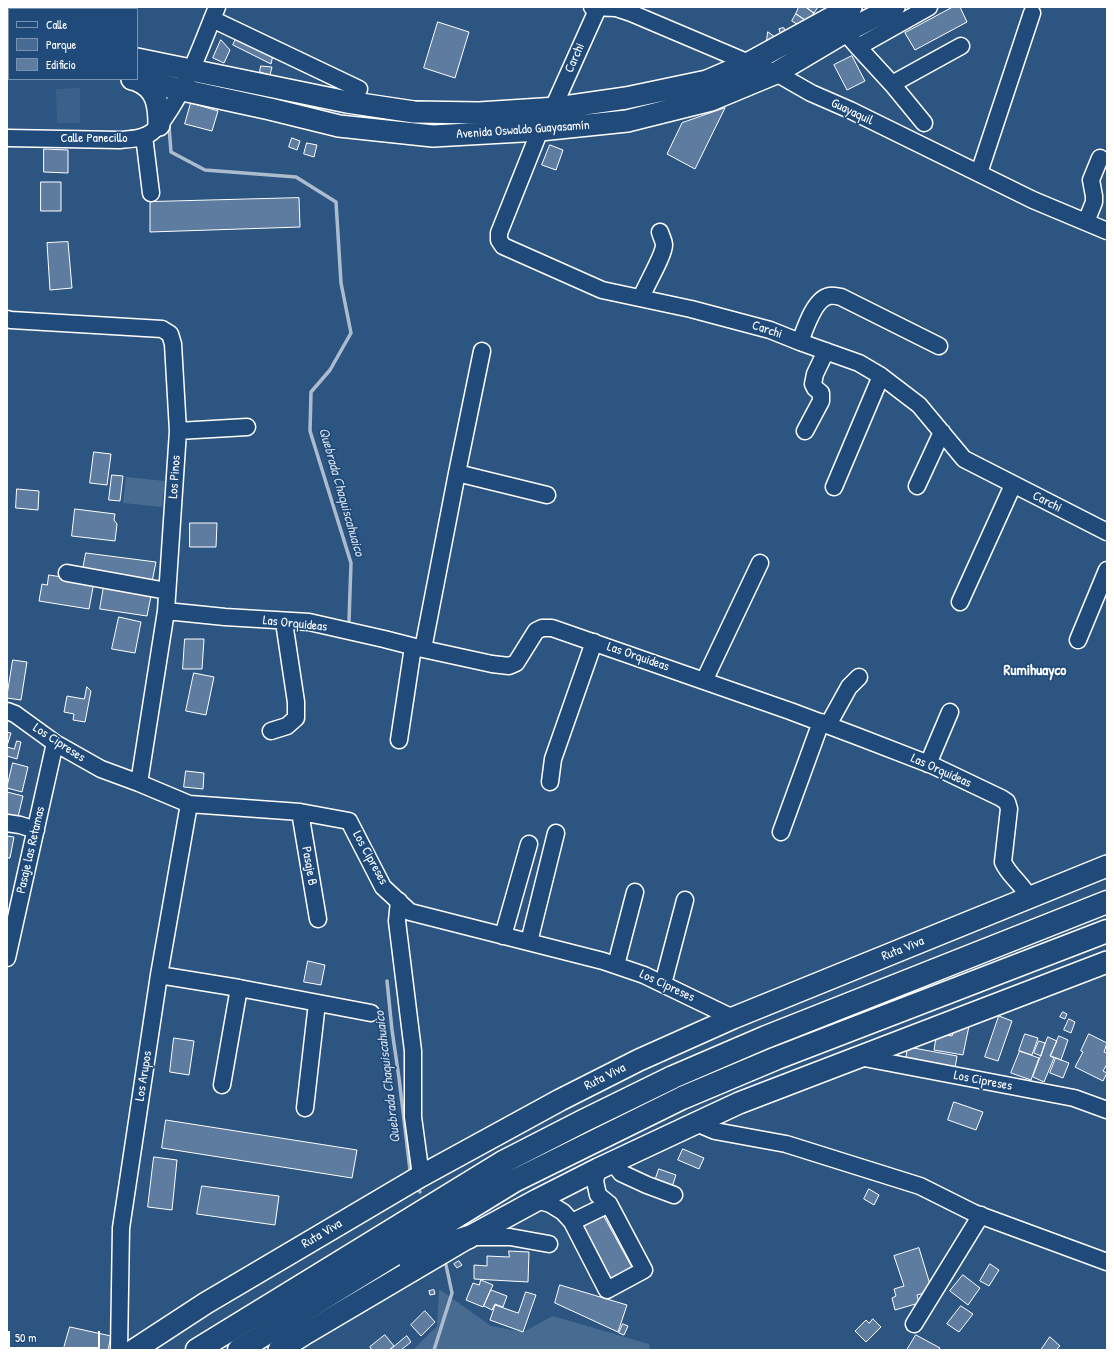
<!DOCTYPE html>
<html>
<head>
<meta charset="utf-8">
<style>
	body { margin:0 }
	#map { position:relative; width:1114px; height:1357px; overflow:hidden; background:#2c5582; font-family:"Patrick Hand",sans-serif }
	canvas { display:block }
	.frame { position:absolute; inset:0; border:8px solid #fff; pointer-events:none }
	.legend { position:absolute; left:8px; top:8px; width:130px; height:72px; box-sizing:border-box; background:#1f4a7a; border:1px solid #7992af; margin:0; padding:5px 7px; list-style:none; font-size:12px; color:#fff }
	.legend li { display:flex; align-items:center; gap:8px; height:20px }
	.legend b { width:20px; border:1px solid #7992af }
	.scale { position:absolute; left:8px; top:1331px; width:92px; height:18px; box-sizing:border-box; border:2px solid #fff; border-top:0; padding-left:5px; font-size:12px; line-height:14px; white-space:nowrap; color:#fff; -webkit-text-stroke:3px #1f4a7a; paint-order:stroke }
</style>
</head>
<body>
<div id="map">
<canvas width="1114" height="1357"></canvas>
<div class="frame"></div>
<ul class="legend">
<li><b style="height:5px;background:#1f4a7a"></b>Calle</li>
<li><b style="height:11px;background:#486b92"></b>Parque</li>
<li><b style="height:11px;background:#5e7c9f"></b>Edificio</li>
</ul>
<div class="scale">50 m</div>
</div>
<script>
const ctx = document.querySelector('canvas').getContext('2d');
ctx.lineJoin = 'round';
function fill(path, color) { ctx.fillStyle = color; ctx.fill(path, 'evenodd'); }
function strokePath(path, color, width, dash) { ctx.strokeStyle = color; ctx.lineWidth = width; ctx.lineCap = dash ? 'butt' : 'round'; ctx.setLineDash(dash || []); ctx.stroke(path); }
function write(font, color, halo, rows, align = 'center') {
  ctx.font = font + ' "Patrick Hand",sans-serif'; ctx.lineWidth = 3.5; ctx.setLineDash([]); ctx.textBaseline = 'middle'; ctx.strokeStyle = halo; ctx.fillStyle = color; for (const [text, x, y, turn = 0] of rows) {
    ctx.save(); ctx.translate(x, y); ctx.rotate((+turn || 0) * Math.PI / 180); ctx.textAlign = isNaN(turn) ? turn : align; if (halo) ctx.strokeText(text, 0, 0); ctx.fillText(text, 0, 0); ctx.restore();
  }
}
const built = new Path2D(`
	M80 88V123H57L56 89Z`);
const green = new Path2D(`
	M126 477 165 481 162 507 123 503Z
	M439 1289 491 1326 523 1332 553 1316 649 1344 650 1350H413L437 1326Z`);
const stream = new Path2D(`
	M169 126 171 152 205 170 296 177 336 202 341 283 351 333 330 370 311 392 310 431 351 563 349 621
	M387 981 392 1030 399 1078 410 1170
	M419 1190 420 1192
	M434 1350 452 1293 446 1265`);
const building = new Path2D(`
	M15 7H35V9H20L15 8Z
	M35 7H58L57 9H35Z
	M799 7H806L814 13 808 22 796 14Z
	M806 7H818L814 13Z
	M953 7H960L967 22 915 50 905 33Z
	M796 14 808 22 803 28 792 21Z
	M438 22 469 32 455 78 424 68Z
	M784 28 787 38 782 39 779 29Z
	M768 32 775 37 766 47Z
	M237 37 273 55 271 64 233 45Z
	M221 40 230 50 224 63 213 58Z
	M852 56 865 81 847 90 834 65Z
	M261 66 272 67 270 75 260 72Z
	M191 103 218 111 212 131 185 124Z
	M725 108 695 169 667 154 682 123Z
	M292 138 300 141 297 150 289 147Z
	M307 143 317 145 314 157 304 154Z
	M550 145 563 150 556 170 542 165Z
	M44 149 68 150V173L44 172Z
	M41 182H61V211H41Z
	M299 198 300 227 150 232V202Z
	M68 242 72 288 50 290 47 243Z
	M94 452 111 454 107 485 90 483Z
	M112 475 123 476 120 501 109 500Z
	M17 489 39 491 38 510 16 508Z
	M75 509 115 514 114 520 117 524 115 541 72 536Z
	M190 523H217L216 547H190Z
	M86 553 156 562 152 582 83 569Z
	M49 575 94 582 89 609 39 601 42 584 47 585Z
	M104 586 152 591 147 616 100 609Z
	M119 617 141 622 135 653 112 649Z
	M185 639H204L202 669H183Z
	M13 660 27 662 21 700 7 698Z
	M194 673 214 677 206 715 186 711Z
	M87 687 91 691 85 722 73 720 74 714 64 712 67 696 84 699Z
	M7 732 11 733 7 746Z
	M17 741 21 742 17 759 7 756V747L14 749Z
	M13 763 28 767 22 792 7 788Z
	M186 771 204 773 203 789 184 787Z
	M7 792 23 796 18 817 7 815Z
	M7 836 14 837 10 858H7Z
	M308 961 325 965 321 985 304 982Z
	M1063 1012 1067 1014 1065 1019 1060 1017Z
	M999 1016 1012 1021 998 1061 985 1057Z
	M1069 1019 1075 1022 1071 1033 1064 1030Z
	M969 1026 963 1055 934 1050 936 1038 942 1034 952 1036 954 1030Z
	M1025 1034 1038 1038 1032 1055 1019 1051Z
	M1089 1034 1107 1043 1104 1052 1107 1053V1064L1103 1071 1107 1073 1103 1081 1075 1067 1083 1052 1081 1051Z
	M1059 1036 1068 1040 1061 1060 1051 1056Z
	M1048 1037 1057 1041 1050 1056 1054 1058 1044 1082 1033 1077Z
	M174 1038 194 1041 189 1075 170 1072Z
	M1039 1041 1045 1043 1041 1056 1034 1053Z
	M908 1047 957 1056 955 1068 906 1059Z
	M1020 1051 1039 1058 1031 1080 1011 1073Z
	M1056 1058 1069 1063 1063 1078 1050 1073Z
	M954 1102 983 1112 976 1130 948 1120Z
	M166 1120 357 1150 352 1178 162 1148Z
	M683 1149 704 1158 699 1169 678 1160Z
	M154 1157 177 1160 172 1210 148 1207Z
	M659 1169 676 1175 672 1187 655 1181Z
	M202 1186 279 1196 275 1225 197 1214Z
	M869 1189 879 1195 874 1205 864 1199Z
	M602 1213 634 1271 613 1282 582 1223Z
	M919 1248 932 1291 917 1295 919 1303 895 1310 892 1298 896 1296 894 1289 904 1286 894 1256Z
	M509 1251 529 1252 528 1282 474 1279V1265L487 1266V1256L509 1257Z
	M459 1261 462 1265 457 1268 454 1264Z
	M990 1264 999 1270 989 1286 980 1281Z
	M963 1275 980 1288 968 1305 950 1291Z
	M481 1280 493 1285 483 1307 466 1300 473 1283 479 1285Z
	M560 1285 627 1305 618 1332 555 1303Z
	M434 1290 435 1294 430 1295 429 1291Z
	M491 1290 507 1296 503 1307 495 1304 492 1310 484 1306Z
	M526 1292 536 1295 523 1332 490 1320 495 1305 518 1313Z
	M961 1306 973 1314 959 1332 947 1324Z
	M425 1311 435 1322 421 1336 411 1325Z
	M873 1319 881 1327 866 1342 855 1331 866 1320 869 1323Z
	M623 1324 628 1326 624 1335 619 1333Z
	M70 1327 111 1336 108 1350H73L64 1348Z
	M385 1335 394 1346 389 1350H372L370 1347Z
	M916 1335 940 1348 939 1350H907Z
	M407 1336 411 1342 401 1350H390Z
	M1050 1337 1060 1346 1056 1350H1041Z`);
const minor = new Path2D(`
	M592 7 616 8 631 13 749 63 776 73 811 93 850 110 1033 200 1107 231
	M212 19 359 89
	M845 32 858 47 892 84 924 123
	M858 47 929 7
	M892 84 961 46
	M553 108 598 8
	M540 130 499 233V240L503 246 602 290 691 309 770 330 800 342 859 363 881 376 919 405 964 459 1107 532
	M144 136 151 193
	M7 138 120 140C131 139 143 139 152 132 160 126 166 116 171 108 191 76 203 41 217 7
	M979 173 1032 13
	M1086 222 1094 202V196L1091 180 1100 158
	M641 298C646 285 664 255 664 245 664 241 661 236 660 232
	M7 319 11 320 162 329 170 334 173 344 178 431 166 611 139 783
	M800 342C805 329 814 299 829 296 833 295 837 296 841 297L939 346
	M178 431 247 427
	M805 431 821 401V393L815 388 813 384 815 374 826 351
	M457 473 547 495
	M917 486 942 432
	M834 487 881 376
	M67 573 167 591
	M960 602 1013 485
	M166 611 225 617 309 622 384 639 423 649 492 664 509 666 516 663 536 631 542 628H552L790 711 859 737 934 766 1001 798 1007 802 1009 809 1003 862C1009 876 1022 883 1029 898
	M1078 640 1107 570
	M423 649 457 473 482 351
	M704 681 760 563
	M7 711 15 714 55 743 101 769 139 783 189 804 300 812 349 821 383 887 410 912 603 961 644 975 733 1018
	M828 725 849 687 859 677
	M271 731 287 726 296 718V702L284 622
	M399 740 413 647
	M928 764 950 712
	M550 782 553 759 594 642
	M300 812 318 919
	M7 823 20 825 36 830
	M781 832 821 722
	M399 901 397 921 413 1051V1117L421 1176
	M503 936 529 844
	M529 942 556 833
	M7 958 55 743
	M616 965 635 892
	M159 975 239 988 371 1013
	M663 984 685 900
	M859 1057 1074 1098 1107 1110
	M222 1085 239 988
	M305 1108 317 1003
	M696 1123 715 1131 786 1144 920 1186 974 1213 1107 1262
	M613 1162 621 1173 647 1185 674 1195
	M537 1200 550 1204 563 1212 572 1222 607 1290 644 1270 609 1204 598 1195 595 1181 598 1169
	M572 1222 609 1204
	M469 1237H510L549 1244
	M914 1324 981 1215
	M119 1350 121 1228 159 975 189 804`);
const major = new Path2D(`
	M7 29 9 30
	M7 51H9
	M137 59 347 102 414 112 479 113 557 108 626 98 707 81 749 63 851 7
	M132 79 270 109 339 126 433 136 540 130 627 121 711 100 776 73 845 32 894 7
	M136 80C157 88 159 105 159 125
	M134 1350 206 1303 421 1176 560 1100 639 1060 733 1018 1107 866
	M279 1350 303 1335 469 1237 537 1200 598 1169 709 1117 739 1103 1107 962`);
const highway = new Path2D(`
	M409 1259 440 1246 469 1237
	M197 1350 505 1161 583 1121 673 1077 766 1037 1107 902
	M239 1350 514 1181 682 1098 777 1058 1107 931`);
const streetNames = [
	["Carchi",575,58,-66],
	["Guayaquil",852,112,25],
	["Avenida Oswaldo Guayasamín",523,130,-4],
	["Calle Panecillo",94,139],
	["Carchi",767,330,18],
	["Los Pinos",175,477,-86],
	["Carchi",1047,502,27],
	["Las Orquideas",295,624,6],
	["Las Orquideas",638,657,19],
	["Los Cipreses",59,743,33],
	["Las Orquideas",941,771,24],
	["Pasaje las Retamas",31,850,-77],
	["Los Cipreses",370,858,61],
	["Pasaje B",309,866,80],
	["Ruta Viva",903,949,-22],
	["Los Cipreses",667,986,25],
	["Los Arupos",144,1076,-81],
	["Ruta Viva",605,1077,-27],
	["Los Cipreses",983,1081,11],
	["Ruta Viva",322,1234,-31]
];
const waterNames = [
	["Quebrada Chaquiscahuaico",341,492,74],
	["Quebrada Chaquiscahuaico",388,1077,-97]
];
const quarterNames = [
	["Rumihuayco",1035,671]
];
fill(built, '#3b618b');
fill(green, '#486b92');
strokePath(stream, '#acbcce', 3.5);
fill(building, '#5e7c9f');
strokePath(building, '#fff', 1);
strokePath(minor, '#fff', 19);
strokePath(major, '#fff', 24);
strokePath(highway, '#fff', 25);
strokePath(minor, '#1f4a7a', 16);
strokePath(major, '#1f4a7a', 21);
strokePath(highway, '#1f4a7a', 22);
write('13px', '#fff', '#1f4a7a', streetNames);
write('italic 14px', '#d5dde6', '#1f4a7a', waterNames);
write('bold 15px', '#fff', '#1f4a7a', quarterNames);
</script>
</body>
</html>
